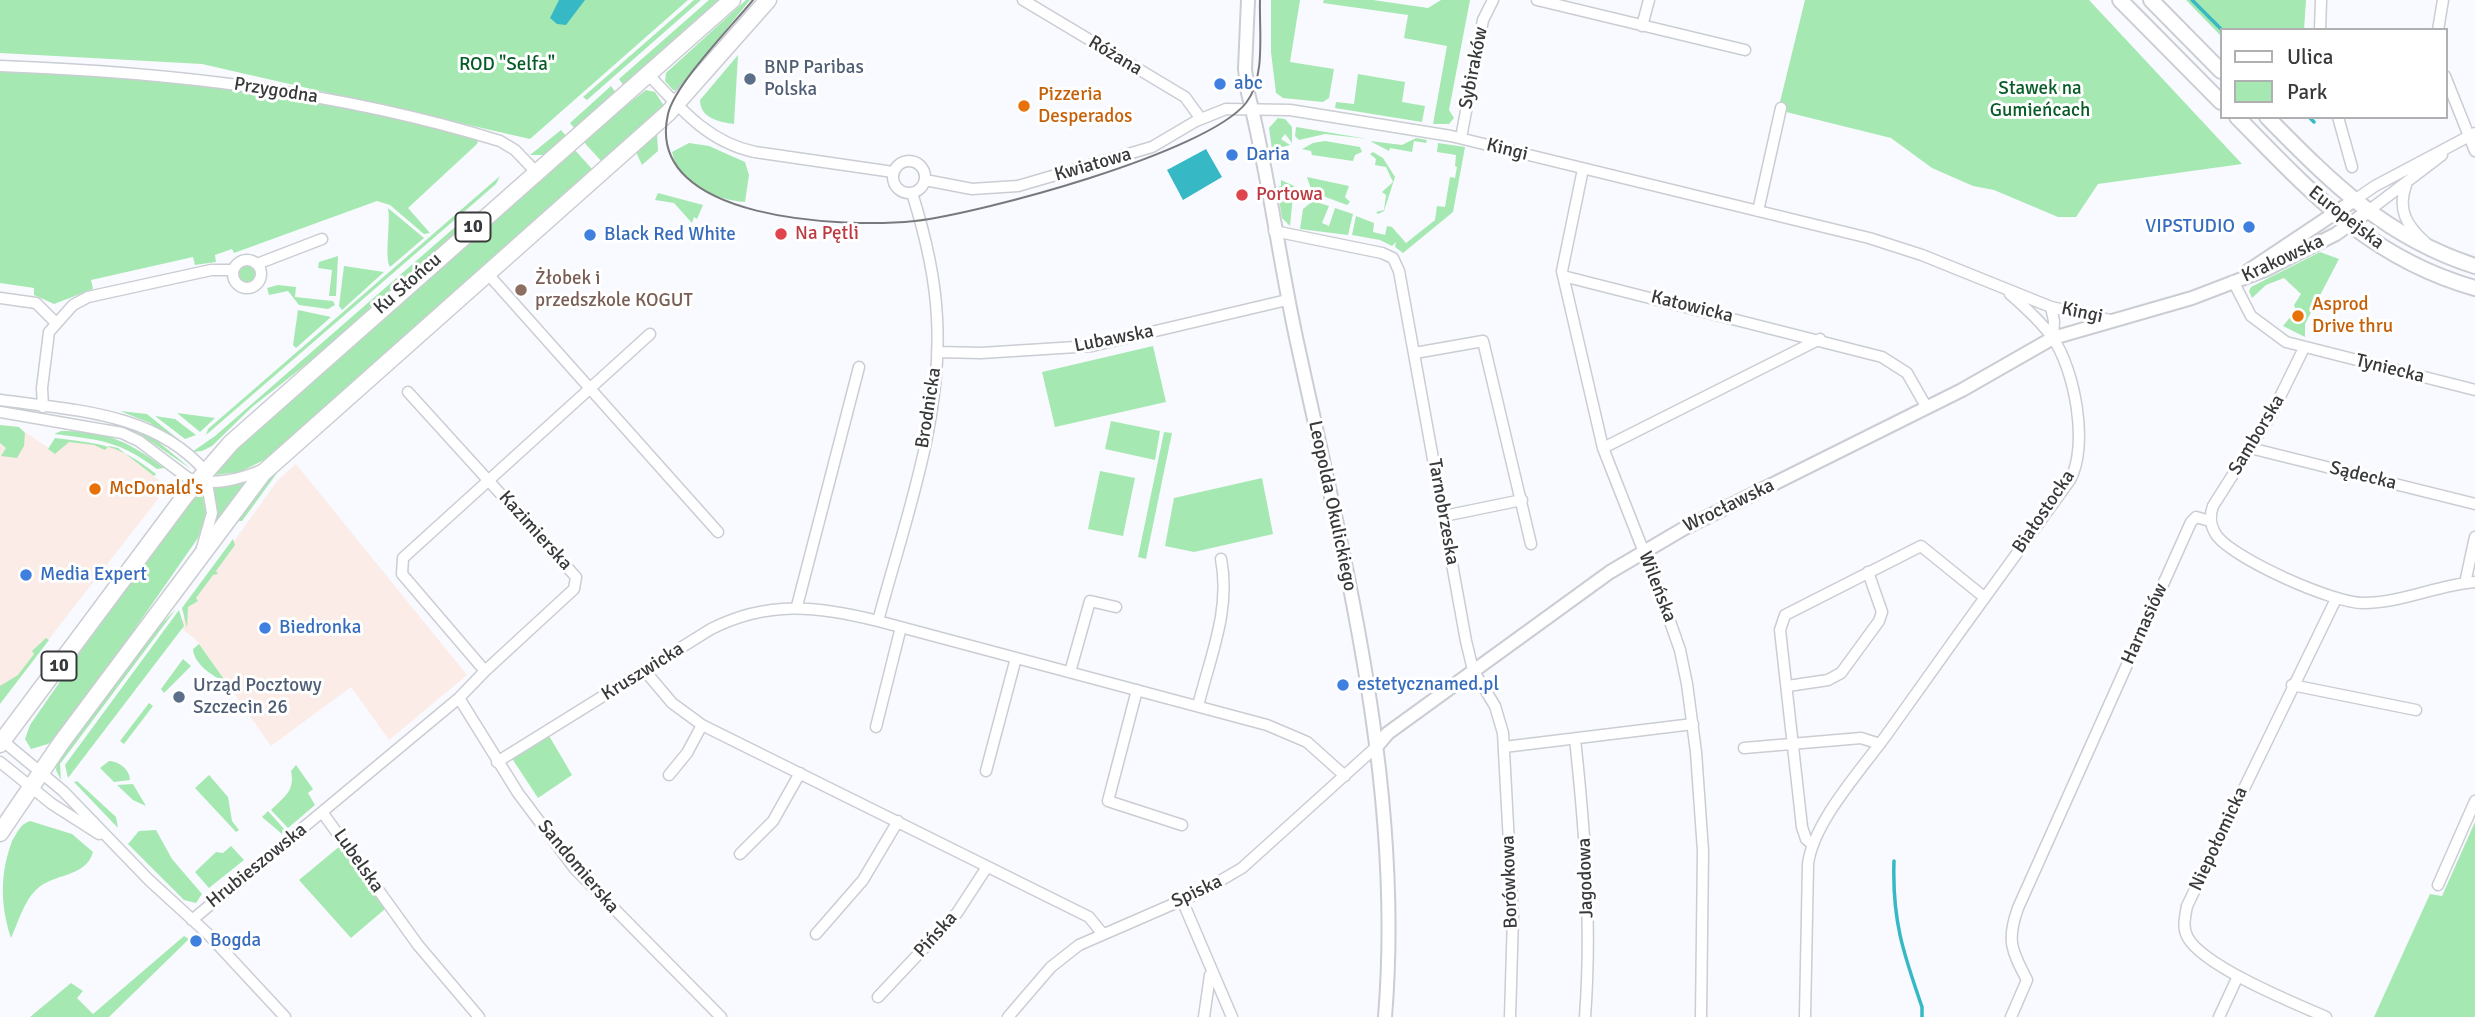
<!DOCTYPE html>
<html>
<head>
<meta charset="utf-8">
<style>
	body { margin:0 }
	#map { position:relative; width:2475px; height:1017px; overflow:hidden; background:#f8faff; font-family:Signika,sans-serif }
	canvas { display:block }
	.legend { position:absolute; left:2220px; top:28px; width:228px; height:91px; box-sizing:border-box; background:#fff; border:2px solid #afb0b1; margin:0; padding:9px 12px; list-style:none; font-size:21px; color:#38393b }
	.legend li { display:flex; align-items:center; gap:14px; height:35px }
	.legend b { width:35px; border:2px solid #afb0b1 }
</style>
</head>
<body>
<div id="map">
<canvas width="2475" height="1017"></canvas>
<ul class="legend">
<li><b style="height:9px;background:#fff"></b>Ulica</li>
<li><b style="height:19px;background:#a6e8b1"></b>Park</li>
</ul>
</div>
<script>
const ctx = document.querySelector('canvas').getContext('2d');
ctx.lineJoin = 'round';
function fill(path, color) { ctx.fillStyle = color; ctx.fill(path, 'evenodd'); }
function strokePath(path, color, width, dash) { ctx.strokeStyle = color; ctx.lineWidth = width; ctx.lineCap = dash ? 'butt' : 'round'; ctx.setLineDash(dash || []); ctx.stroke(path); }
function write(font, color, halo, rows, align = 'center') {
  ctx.font = font + ' Signika,sans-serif'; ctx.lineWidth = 6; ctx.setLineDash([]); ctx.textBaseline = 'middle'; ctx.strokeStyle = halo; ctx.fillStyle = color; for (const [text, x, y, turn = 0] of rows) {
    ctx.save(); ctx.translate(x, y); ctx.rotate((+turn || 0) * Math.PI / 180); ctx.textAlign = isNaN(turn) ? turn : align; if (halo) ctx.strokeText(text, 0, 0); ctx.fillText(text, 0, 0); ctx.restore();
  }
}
const commercial = new Path2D(`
	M0 425 19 428 52 450 60 440 118 448 159 480 158 499 0 702Z
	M296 464 467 675 389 740 351 687 271 746 197 641 181 628 186 608 278 480Z`);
const green = new Path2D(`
	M0 0H688L530 139 202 64 0 53Z
	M694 0H701L587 100 583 97Z
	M709 0H721L624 86 619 79Z
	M746 0H750L677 90H673L665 81 666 73Z
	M1271 0H1300L1290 62 1334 69 1329 98 1323 102 1283 98 1276 93 1271 52Z
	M1324 0H1373L1428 8 1441 0H1470L1449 110 1454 118 1449 124H1433L1447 46 1404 38 1408 15 1323 3Z
	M1805 0H2089L2242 164 2098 184 2076 217H2058L1994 190 1973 186 1932 168 1891 138 1778 110Z
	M2186 0H2306L2304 30H2221V36Z
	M738 55 734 124C719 122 700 118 700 100Z
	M0 66 227 83 480 135 477 144 408 208 430 233 424 234 390 205 377 201 234 253 232 249 215 255 216 262 195 265 193 257 91 280 93 289 54 304 34 295V288L0 283Z
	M1358 74 1405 82 1402 102 1425 106 1422 122 1335 108 1336 102 1354 104Z
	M611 86 616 93 575 129 570 123Z
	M646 90 655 92 664 106 602 162 582 140Z
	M1278 118 1285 119 1292 127V143L1285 134 1281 139 1290 145 1272 150 1269 128Z
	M1296 127 1368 139 1325 134 1299 140 1295 136Z
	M561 130 567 137 545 155H530Z
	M657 134 658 151 642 165 636 152Z
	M1416 138 1427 140 1426 143 1414 141 1412 152 1390 148 1389 151 1370 141 1402 145Z
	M1325 141 1360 147 1362 152 1355 155 1353 161 1312 155 1311 151 1302 149 1313 143Z
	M689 143 709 146 745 162 749 175 745 202C716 200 678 184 672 152Z
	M1438 143 1465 147 1453 212 1403 253 1395 247 1396 242 1392 246 1380 240 1352 235 1356 216 1374 223 1373 232 1385 235 1387 226 1392 227 1406 243 1435 220 1437 206 1445 207 1450 177 1455 178 1457 167 1455 166 1456 155 1437 152Z
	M573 148 593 170 268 458 240 472 215 475 222 461Z
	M1373 152 1383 158 1395 177 1384 211 1378 214 1376 212 1384 210 1386 195 1382 192 1393 182 1386 167 1375 165 1376 159 1370 154Z
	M500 176 496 184 206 435 208 429Z
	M1307 177 1349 186 1345 197 1350 202 1347 205 1312 192Z
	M1281 180 1294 186 1290 226 1282 218 1277 187 1281 186Z
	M658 193 703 205 697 219 694 217 692 223 674 203 655 200Z
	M1313 201 1329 206 1322 223 1329 226 1335 208 1353 214 1348 235 1300 229 1303 209Z
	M388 208 424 238 390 267C384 257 391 224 388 208Z
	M462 221 465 225 309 362 252 407 212 446 202 451 192 452 215 436Z
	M2320 252 2339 259 2305 324V337L2283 326 2296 310 2294 305 2301 294 2284 278 2266 285 2252 298 2249 291 2251 287Z
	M338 256 336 296H329L332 270 318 268 319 262Z
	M344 266 384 272 342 310 339 306Z
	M239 274a8 8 0 1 1 16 0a8 8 0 1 1-16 0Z
	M278 285 296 287 295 297 333 301 335 305 328 309 299 305 288 291 269 295 267 288Z
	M298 310 331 317 296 348 293 345Z
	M1153 346 1166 402 1055 427 1042 372Z
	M120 411 147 414 183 443 181 446 150 423Z
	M177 413 215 418 200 432Z
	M155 416 175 419 196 435 185 439Z
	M1111 421 1160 431 1155 460 1105 449Z
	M118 424 149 434 191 469 141 435Z
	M0 425 19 427 25 433 24 446 17 458 1 456 6 448 0 443Z
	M61 431C105 430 130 442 164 468L157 469C118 440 100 440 54 434Z
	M1164 432 1172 433 1146 559 1138 557Z
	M55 438C102 444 118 444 156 474L154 476 118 448 109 446 105 450 94 445 69 442 55 454 48 449Z
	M1100 471 1135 478 1123 536 1088 529Z
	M277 473 242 521H236L271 475Z
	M1262 478 1273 534 1194 552 1165 546 1174 498Z
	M249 480 214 526 212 485Z
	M201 489 206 514 198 538 63 732 48 744 31 749 25 739 30 725 132 577 197 490Z
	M233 539 235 545 216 571 218 574 213 575 196 598 198 601 188 607 187 628 182 608Z
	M176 609 60 764 61 780 56 770 57 761 145 641Z
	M179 610 184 626 68 778 65 765Z
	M46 638 49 640 0 704V686L18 675 34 654 32 651Z
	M199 644 226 682C212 676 194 664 193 649Z
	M183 659 191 666 164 693 161 689Z
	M149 703 153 706 124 744 120 741Z
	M548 734 572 775 538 798 511 757Z
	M109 761C119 761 130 770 130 780L114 782 100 768Z
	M296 765 313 789 308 793 315 805 288 828 271 810C285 796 295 791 291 771Z
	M209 775 228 797 232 821 239 830 236 832 195 788Z
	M77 781 116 817 118 828 74 782Z
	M133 784 146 806 133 800 117 785Z
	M268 811 285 830 282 834 262 817Z
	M30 821 72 834 93 852C86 878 52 873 36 890 24 901 18 923 11 938 0 904 0 874 12 841 17 833 20 824 30 821Z
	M2475 822V1017H2374L2430 894 2442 896Z
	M156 830 172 859 202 894 196 903 184 900 128 844 139 831Z
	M231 846 244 860 209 888 195 872 216 852 223 853Z
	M340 846 385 909 351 938 299 880Z
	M184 936 189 939 109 1017H30L71 983 83 991 77 998 93 1014Z`);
const water = new Path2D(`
	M559 0H585L566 25 557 24 550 18Z
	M1206 149 1222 177 1183 200 1167 170Z`);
const stream = new Path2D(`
	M2192 0 2222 30
	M2309 117 2314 122
	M1894 861C1892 920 1903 952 1922 1007V1017`);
const minor = new Path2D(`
	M1023 0 1185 97 1201 119
	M1537 0 1745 50
	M1642 26 1649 0
	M2320 30 2321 0
	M2438 30 2443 0
	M0 66C168 72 338 91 500 141L515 150 536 172
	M647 73C679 107 707 142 755 152L893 172
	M2445 76 2475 151
	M2338 117 2352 167
	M1461 138 1483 20 1493 0
	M893 177a16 16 0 1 1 32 0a16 16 0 1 1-32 0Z
	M1583 169 1562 271 1603 448 1660 593 1680 650 1687 684 1696 752 1703 851 1701 1017
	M925 180 972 189 1018 186 1152 147 1196 121 1226 109 1290 110 1451 136 1869 238 1922 255 2051 307 2110 320
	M2406 185C2397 210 2407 226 2425 242
	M2353 201 2375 186 2475 133
	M1758 211 1781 108
	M2367 212 2442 155
	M1274 231 1382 253 1393 258 1399 271 1466 641 1473 670 1495 706 1503 733 1513 917 1510 1017
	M233 274a14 14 0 1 1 28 0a14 14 0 1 1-28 0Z
	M257 264 322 239
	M487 273 718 532
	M1563 276 1882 357 1907 373 1927 408
	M2233 281 2251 316 2286 342 2475 390
	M0 298 36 303 56 323
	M2051 307 2054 321 2053 338
	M2304 348 2272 413 2213 506C2209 517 2210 526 2217 536 2236 560 2333 603 2363 603 2402 603 2437 585 2475 582
	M937 352 981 353 1092 346 1287 300
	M1415 353 1483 341 1531 544
	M408 392 576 577 574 589 485 671
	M0 400C72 410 154 412 205 471L212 513 202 548
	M43 407 42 388 49 332 73 305 88 297 211 270H233
	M0 412 122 433 139 441 188 478C211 487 241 479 262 470
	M1603 448 1820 339
	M2250 448 2475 504
	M1444 516 1522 500
	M2465 583 2475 537
	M797 606 859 367
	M878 621C904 523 943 420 937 318 935 275 925 234 912 193
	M645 671 672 703 702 725 1089 917 1102 933
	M1070 672 1090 601 1116 607
	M2292 685 2416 710
	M1788 686 1828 680 1841 673 1879 621 1882 612 1868 572
	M1137 690 1108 801 1182 825
	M459 698 518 793 575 869 721 1017
	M1198 706C1210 657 1231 610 1221 559
	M876 727 901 627
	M1575 739C1585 831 1592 924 1585 1017
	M3 741 63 791 149 880 208 934 285 1017
	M1504 747 1693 724
	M1744 748 1861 738 1880 744
	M0 762 52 804 99 834
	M497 762 711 629C768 600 818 606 878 621L1267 725 1307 742 1345 776
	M986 771 1016 658
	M669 775 687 753 702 725
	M1813 845 1806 839 1802 827 1780 630 1785 615 1921 546 1984 597
	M740 854 773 821 800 773
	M2438 885 2475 801
	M1182 900 1232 1017
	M192 920 322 812
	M816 934 863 880 898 821
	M878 997 957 913 987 867
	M479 1017 418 945 322 812 459 698 485 671 402 574 403 558 650 334
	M1008 1017 1051 967 1079 945 1201 892 1242 868 1376 747
	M1204 1017 1210 975
	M1805 1017 1808 864C1813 823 1860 771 1885 737 1946 651 2008 565 2070 480 2089 446 2075 369 2052 337 2041 322 2025 307 2010 294
	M2011 1017 2027 980C2012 951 2006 941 2018 908L2191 522 2196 517 2210 521
	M2219 1017 2238 976
	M2326 1017C2294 1003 2205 967 2188 938 2182 928 2185 917 2187 906L2336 599`);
const tertiary = new Path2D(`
	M1248 0 1245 69 1248 93C1269 175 1279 260 1297 342 1345 563 1404 789 1385 1017
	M2248 271 2353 201
	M1376 747 1388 733 1610 572 1683 529 1962 390 2053 338 2192 298 2265 270 2336 234 2367 212`);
const secondary = new Path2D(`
	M2120 0 2221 102
	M2151 0 2221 71
	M2237 117C2311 192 2369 258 2475 288
	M2267 117C2332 183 2385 237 2475 266`);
const primary = new Path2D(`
	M0 744 185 496 231 443 732 0
	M0 833 61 743 263 473 668 113 768 0`);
const tram = new Path2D(`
	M753 0C731 27 675 84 668 114 643 222 847 228 915 221 982 213 1206 153 1246 103 1266 78 1259 31 1260 0`);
const markers = [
	[750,79,7,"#5c6f8a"],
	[1220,84,7,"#3f7fe0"],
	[1024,106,7,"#e8710a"],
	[1232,155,7,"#3f7fe0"],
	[1242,195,7,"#e0444e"],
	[2249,227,7,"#3f7fe0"],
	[781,234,7,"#e0444e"],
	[590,235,7,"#3f7fe0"],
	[521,290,7,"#8d6e63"],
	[2298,316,7,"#e8710a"],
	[95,489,7,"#e8710a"],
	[26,575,7,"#3f7fe0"],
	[265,628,7,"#3f7fe0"],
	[1343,685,7,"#3f7fe0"],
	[179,697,7,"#5c6f8a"],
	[196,941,7,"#3f7fe0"]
];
const shields = [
	[473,227,35],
	[59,666,35]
];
const shieldNames = [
	["10",473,227],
	["10",59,666]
];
const streetNames = [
	["Różana",1115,56,31],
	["Sybiraków",1474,68,-79],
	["Przygodna",276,91,9],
	["Kingi",1507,150,14],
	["Kwiatowa",1093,165,-16],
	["Europejska",2346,218,38],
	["Krakowska",2283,259,-25],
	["Ku Słońcu",408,284,-41],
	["Katowicka",1692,307,14],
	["Kingi",2082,313,12],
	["Lubawska",1114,339,-11],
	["Tyniecka",2390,369,14],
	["Brodnicka",929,408,-81],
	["Samborska",2257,435,-59],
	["Sądecka",2363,476,14],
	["Leopolda Okulickiego",1332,506,78],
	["Wrocławska",1729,506,-26],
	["Tarnobrzeska",1443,512,80],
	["Białostocka",2044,512,-56],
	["Kazimierska",535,531,48],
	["Wileńska",1657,587,69],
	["Harnasiów",2145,624,-66],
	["Kruszwicka",643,672,-32],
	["Niepołomicka",2219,839,-65],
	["Lubelska",358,861,55],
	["Hrubieszowska",257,866,-39],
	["Sandomierska",578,867,50],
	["Jagodowa",1586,878,-92],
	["Borówkowa",1510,882,-92],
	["Spiska",1197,892,-25],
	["Pińska",936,935,-48]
];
const parkNames = [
	["ROD \"Selfa\"",507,65],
	["Stawek na",2040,89],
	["Gumieńcach",2040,111]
];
const serviceNames = [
	["BNP Paribas",764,68],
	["Polska",764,90],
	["Urząd Pocztowy",193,686],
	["Szczecin 26",193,708]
];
const shopNames = [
	["abc",1234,84],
	["Daria",1246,155],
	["VIPSTUDIO",2235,227,"right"],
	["Black Red White",604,235],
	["Media Expert",40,575],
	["Biedronka",279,628],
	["estetycznamed.pl",1357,685],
	["Bogda",210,941]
];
const foodNames = [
	["Pizzeria",1038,95],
	["Desperados",1038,117],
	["Asprod",2312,305],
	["Drive thru",2312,327],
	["McDonald's",109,489]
];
const healthNames = [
	["Portowa",1256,195],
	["Na Pętli",795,234]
];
const educationNames = [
	["Żłobek i",535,279],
	["przedszkole KOGUT",535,301]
];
fill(commercial, '#fcece8');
fill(green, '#a6e8b1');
fill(water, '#36b9c4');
strokePath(stream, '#36b9c4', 3.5);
strokePath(minor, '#cacdd3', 13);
strokePath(tertiary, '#cacdd3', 16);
strokePath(secondary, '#cacdd3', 18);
strokePath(primary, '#cacdd3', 19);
strokePath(minor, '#fff', 10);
strokePath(tertiary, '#fff', 12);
strokePath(secondary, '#fff', 14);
strokePath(primary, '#fff', 16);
strokePath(tram, '#78797c', 2);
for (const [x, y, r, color] of markers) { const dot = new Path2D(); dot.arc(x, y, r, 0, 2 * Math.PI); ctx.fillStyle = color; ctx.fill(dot); strokePath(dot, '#fff', 2.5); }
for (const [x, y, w] of shields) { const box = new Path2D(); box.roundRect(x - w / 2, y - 14.5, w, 29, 5); ctx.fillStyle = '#fff'; ctx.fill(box); strokePath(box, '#38393b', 2); }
write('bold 18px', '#38393b', null, shieldNames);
write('19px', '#38393b', '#fff', streetNames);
write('19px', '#075b26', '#fff', parkNames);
write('19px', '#4e5e75', '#fff', serviceNames, 'left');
write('19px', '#366cbe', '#fff', shopNames, 'left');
write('19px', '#c56008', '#fff', foodNames, 'left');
write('19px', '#be3a42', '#fff', healthNames, 'left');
write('19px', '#785e54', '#fff', educationNames, 'left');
</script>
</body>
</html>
